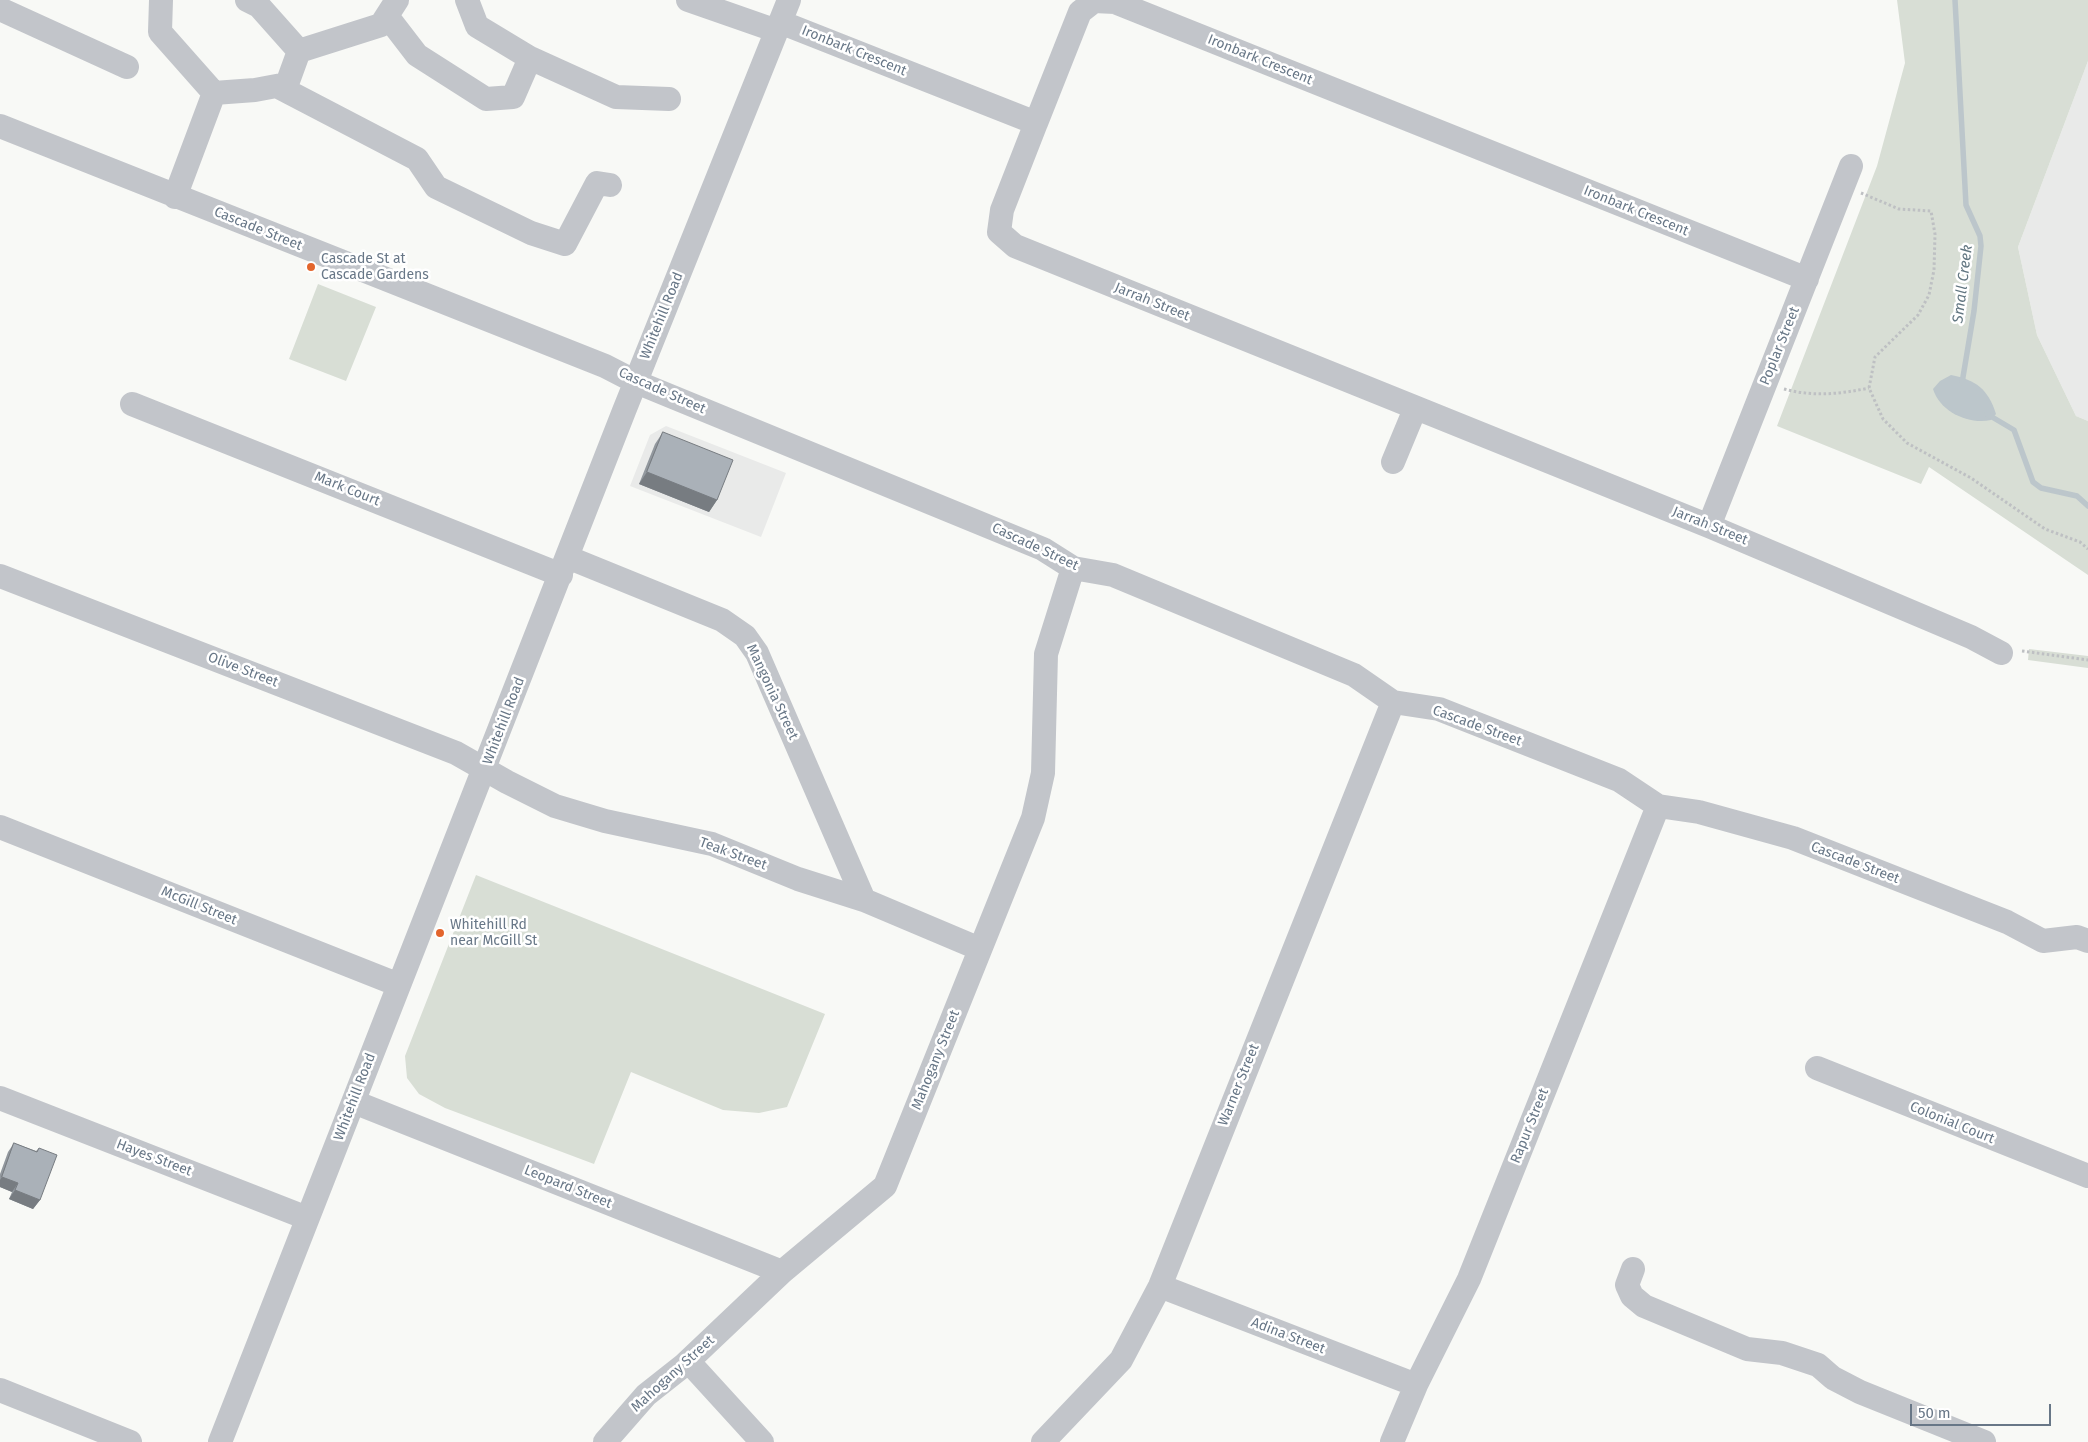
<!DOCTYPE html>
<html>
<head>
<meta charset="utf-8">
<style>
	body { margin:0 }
	#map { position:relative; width:2088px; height:1442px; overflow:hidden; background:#f8f9f6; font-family:"Fira Sans",sans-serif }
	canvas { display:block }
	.scale { position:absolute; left:1910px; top:1404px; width:141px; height:22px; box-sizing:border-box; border:2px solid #687787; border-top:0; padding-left:6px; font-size:15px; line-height:18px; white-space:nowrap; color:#687787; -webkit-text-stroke:4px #fff; paint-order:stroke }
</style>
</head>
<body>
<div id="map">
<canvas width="2088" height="1442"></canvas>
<div class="scale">50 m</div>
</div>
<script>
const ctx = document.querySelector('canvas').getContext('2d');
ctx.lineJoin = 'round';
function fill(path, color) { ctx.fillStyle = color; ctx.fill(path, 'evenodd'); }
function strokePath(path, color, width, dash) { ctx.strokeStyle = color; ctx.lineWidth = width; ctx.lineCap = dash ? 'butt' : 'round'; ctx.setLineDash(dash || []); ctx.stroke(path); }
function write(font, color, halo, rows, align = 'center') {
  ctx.font = font + ' "Fira Sans",sans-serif'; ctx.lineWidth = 5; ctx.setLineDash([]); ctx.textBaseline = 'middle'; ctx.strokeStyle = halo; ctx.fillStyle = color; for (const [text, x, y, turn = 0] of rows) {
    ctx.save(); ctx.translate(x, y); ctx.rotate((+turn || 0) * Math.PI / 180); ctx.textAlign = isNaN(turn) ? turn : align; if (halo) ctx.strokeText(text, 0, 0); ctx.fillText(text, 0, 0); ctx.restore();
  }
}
const built = new Path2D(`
	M2088 61V421L2076 416 2037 335 2018 247Z
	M666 426 786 473 761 537 630 486 650 435Z`);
const green = new Path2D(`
	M1897 0H2088V61L2018 247 2037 335 2076 416 2088 421V575L1929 467 1921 484 1777 426 1877 166 1905 63Z
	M318 284 376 307 346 381 289 359Z
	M2029 649 2088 656V668L2028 660Z
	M476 875 825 1014 787 1107 759 1113 723 1110 631 1072 594 1164 445 1108 419 1094 407 1078 405 1056Z`);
const water = new Path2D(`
	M1951 375C1976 380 1988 389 1996 414L1991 420C1969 425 1940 412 1933 389L1940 381Z`);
const stream = new Path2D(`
	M1955 0 1966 205 1980 236 1981 246 1974 311 1962 383
	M1987 414 2014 430 2033 482 2041 488 2077 496 2088 506`);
const path = new Path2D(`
	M1861 193 1899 209 1931 211 1935 234 1934 270 1929 295 1918 315 1875 357 1869 388 1883 419 1907 443 1971 478 2045 529 2080 542 2088 549
	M1784 389C1813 397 1840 394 1869 388
	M2022 651 2088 660`);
const minor = new Path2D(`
	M161 0 160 32 214 93
	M467 0 477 26 530 58 616 97 669 99
	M688 0 777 31
	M0 9 127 67
	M387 16 417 55 486 99 513 97 530 58
	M780 22 1036 123 1080 12 1094 1 1115 2 1807 279
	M299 51 381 25 397 0
	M277 86 417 159 436 187 531 233 565 244 597 183 610 185
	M214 93 255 90 287 84 299 51 259 6 247 0
	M1036 123 1002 210 999 232 1015 246 1709 526 1971 637 2001 653
	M0 126 605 366 636 382 1043 549 1073 568 1113 575 1354 675 1393 702 1439 709 1619 780 1658 806 1699 812 1793 838 2007 922 2043 941 2077 937 2088 941
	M175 197 214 93
	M132 404 561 575
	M1393 462 1415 409
	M1709 526 1851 166
	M567 557 722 620 745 636 757 653 864 900
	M0 576 456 753 507 782 555 806 605 821 712 844 798 879 864 900 980 949
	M0 827 399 985
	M1817 1068 2088 1176
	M0 1098 307 1218
	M354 1102 782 1272
	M1633 1269 1627 1285 1632 1296 1644 1306 1747 1349 1782 1353 1818 1365 1833 1378 1860 1392 1984 1442
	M1160 1286 1416 1385
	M688 1361 762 1442
	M0 1390 130 1442
	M220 1442 624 411 789 0
	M605 1442 646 1395 684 1365 782 1272 885 1186 1033 818 1043 773 1046 654 1073 568
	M1043 1442 1121 1360 1160 1286 1393 702
	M1392 1442 1416 1385 1469 1279 1658 806`);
const wall = new Path2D(`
	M663 432 717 500 709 512 639 484 655 444Z
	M14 1143 36 1151 39 1148 40 1200 33 1209 9 1199 12 1192 0 1187V1174L8 1152Z`);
const shadedWall = new Path2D(`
	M647 472 717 500 709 512 639 484Z
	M2 1177 18 1183 12 1192 0 1187V1180Z
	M15 1190 40 1200 33 1209 9 1199Z`);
const building = new Path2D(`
	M663 432 733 460 717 500 647 472Z
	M14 1143 37 1152 39 1148 57 1155 40 1200 15 1190 18 1183 2 1177Z`);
const markers = [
	[311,267,5,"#e3652c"],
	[440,933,5,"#e3652c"]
];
const streetNames = [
	["Ironbark Crescent",854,51,22],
	["Ironbark Crescent",1260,60,22],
	["Ironbark Crescent",1636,211,22],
	["Cascade Street",258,229,22],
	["Jarrah Street",1152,302,22],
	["Whitehill Road",662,316,-68],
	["Poplar Street",1780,346,-68],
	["Cascade Street",662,391,24],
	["Mark Court",347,489,22],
	["Jarrah Street",1710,526,22],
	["Cascade Street",1035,547,25],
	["Olive Street",243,670,21],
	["Mangonia Street",772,692,65],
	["Whitehill Road",504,721,-69],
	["Cascade Street",1477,726,20],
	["Teak Street",733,854,20],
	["Cascade Street",1855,863,21],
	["McGill Street",199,906,22],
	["Mahogany Street",936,1060,-68],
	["Warner Street",1239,1085,-68],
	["Whitehill Road",355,1097,-69],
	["Colonial Court",1952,1123,22],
	["Rapur Street",1530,1126,-68],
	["Hayes Street",154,1158,21],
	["Leopard Street",568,1187,22],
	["Adina Street",1288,1336,21],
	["Mahogany Street",673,1374,-42]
];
const poiNames = [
	["Cascade St at",321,259],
	["Cascade Gardens",321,275],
	["Whitehill Rd",450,925],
	["near McGill St",450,941]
];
const waterNames = [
	["Small Creek",1963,284,-83]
];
fill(built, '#e9eae9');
fill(green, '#d8ded5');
fill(water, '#bcc6cb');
strokePath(stream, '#bcc6cb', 5.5);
strokePath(path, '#bec0c3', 3, [2.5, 2.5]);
strokePath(minor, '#c2c5ca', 24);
fill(wall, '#92989e');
fill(shadedWall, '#777c81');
fill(building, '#aab1b8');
strokePath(building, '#777c81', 1);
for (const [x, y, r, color] of markers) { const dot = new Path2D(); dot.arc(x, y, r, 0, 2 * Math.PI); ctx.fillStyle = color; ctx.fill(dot); strokePath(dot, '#fff', 2); }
write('14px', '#687787', '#fff', streetNames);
write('14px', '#687787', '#fff', poiNames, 'left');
write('italic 15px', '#637782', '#fff', waterNames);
</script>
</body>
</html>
